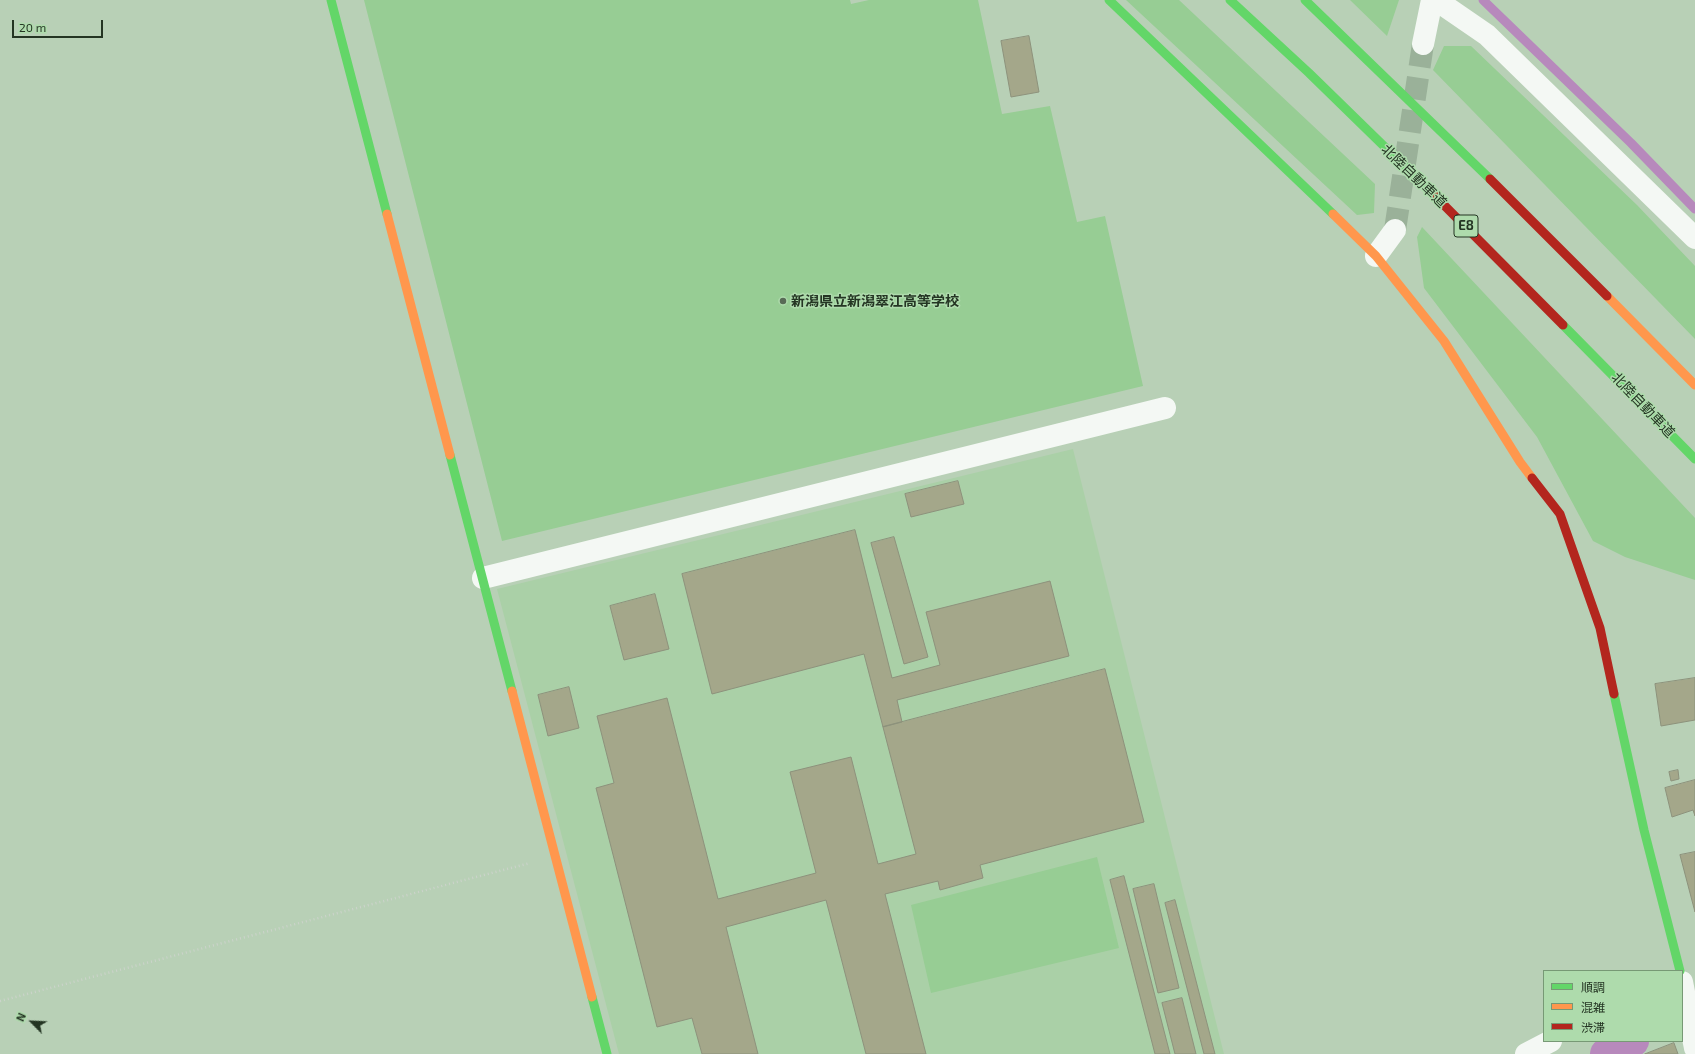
<!DOCTYPE html>
<html>
<head>
<meta charset="utf-8">
<style>
	body { margin:0 }
	#map { position:relative; width:1695px; height:1054px; overflow:hidden; background:#b8d0b6; font-family:"Exo 2","Noto Sans JP",sans-serif }
	canvas { display:block }
	.legend { position:absolute; left:1543px; top:970px; width:140px; height:72px; box-sizing:border-box; background:#aedbac; border:1px solid #779975; margin:0; padding:5px 7px; list-style:none; font-size:12px; color:#243523 }
	.legend li { display:flex; align-items:center; gap:8px; height:20px }
	.legend b { width:20px; border:1px solid #779975 }
	.north { position:absolute; left:12px; top:1002px; width:40px; height:40px; -webkit-text-stroke:3px #aedbac; paint-order:stroke; rotate:294deg; font-size:11px; font-weight:700; line-height:16px; text-align:center; color:#243523 }
	.north::after { content:''; display:block; margin:auto; width:14px; height:18px; background:#243523; clip-path:polygon(50% 0,100% 100%,50% 72%,0 100%) }
	.scale { position:absolute; left:12px; top:20px; width:91px; height:18px; box-sizing:border-box; border:2px solid #243523; border-top:0; padding-left:5px; font-size:12px; line-height:14px; white-space:nowrap; color:#243523; -webkit-text-stroke:3px #aedbac; paint-order:stroke }
</style>
</head>
<body>
<div id="map">
<canvas width="1695" height="1054"></canvas>
<ul class="legend">
<li><b style="height:5px;background:#63d668"></b>順調</li>
<li><b style="height:5px;background:#ff974d"></b>混雑</li>
<li><b style="height:5px;background:#b3261e"></b>渋滞</li>
</ul>
<div class="north">N</div>
<div class="scale">20 m</div>
</div>
<script>
const ctx = document.querySelector('canvas').getContext('2d');
ctx.lineJoin = 'round';
function fill(path, color) { ctx.fillStyle = color; ctx.fill(path, 'evenodd'); }
function strokePath(path, color, width, dash) { ctx.strokeStyle = color; ctx.lineWidth = width; ctx.lineCap = dash ? 'butt' : 'round'; ctx.setLineDash(dash || []); ctx.stroke(path); }
function write(font, color, halo, rows, align = 'center') {
  ctx.font = font + ' "Exo 2","Noto Sans JP",sans-serif'; ctx.lineWidth = 3; ctx.setLineDash([]); ctx.textBaseline = 'middle'; ctx.strokeStyle = halo; ctx.fillStyle = color; for (const [text, x, y, turn = 0] of rows) {
    ctx.save(); ctx.translate(x, y); ctx.rotate((+turn || 0) * Math.PI / 180); ctx.textAlign = isNaN(turn) ? turn : align; if (halo) ctx.strokeText(text, 0, 0); ctx.fillText(text, 0, 0); ctx.restore();
  }
}
const built = new Path2D(`
	M1073 449 1224 1054H619L497 589Z`);
const green = new Path2D(`
	M364 0H850L851 4 869 0H978L1002 114 1050 106 1077 222 1105 216 1143 386 502 541Z
	M1126 0H1179L1375 184 1374 213 1357 215Z
	M1350 0H1399L1387 36Z
	M1444 46H1471L1637 205 1695 266V339L1433 70Z
	M1422 227 1695 518V580L1625 557 1593 541 1537 437 1424 288 1417 237Z
	M1097 857 1119 948 931 993 911 905Z`);
const stream = new Path2D(`
	M1483 0 1631 143 1695 209`);
const canal = new Path2D(`
	M1606 1054 1633 1041`);
const building = new Path2D(`
	M1029 36 1039 92 1011 97 1001 41Z
	M958 481 964 504 911 517 905 494Z
	M855 530 892 678 940 665 926 612 1050 581 1069 656 897 700 902 722 883 727 864 654 712 694 682 574Z
	M894 537 928 657 904 664 871 543Z
	M655 594 669 649 624 660 610 606Z
	M1105 669 1144 822 980 865 983 878 940 890 938 881 885 894 926 1054H866L826 900 726 927 758 1054H702L692 1018 657 1027 596 788 614 783 597 716 667 698 718 899 816 873 790 772 851 757 878 864 916 854 883 727Z
	M1695 678V720L1661 726 1655 684Z
	M569 687 579 728 548 736 538 695Z
	M1678 770 1679 779 1671 781 1669 772Z
	M1695 780V816L1693 810 1672 817 1665 788Z
	M1695 852V912L1680 855Z
	M1124 876 1170 1054H1155L1110 880Z
	M1154 884 1179 988 1158 993 1133 889Z
	M1175 900 1215 1054H1204L1165 903Z
	M1182 998 1196 1054H1175L1162 1003Z
	M1674 1043 1678 1054H1645Z`);
const streetTunnel = new Path2D(`
	M1395 230 1423 44`);
const path = new Path2D(`
	M0 1001 530 863`);
const street = new Path2D(`
	M1436 0 1487 35 1695 238
	M1423 44 1432 0
	M1376 256 1395 230
	M483 578 1165 408
	M1682 982 1695 1048
	M1526 1054 1551 1041`);
const fast = new Path2D(`
	M331 0 387 214
	M1109 0 1333 214
	M1230 0 1309 73 1433 194
	M1305 0 1490 179
	M1563 325 1695 459
	M450 455 512 691
	M1614 694 1644 830 1680 971
	M592 997 607 1054`);
const slow = new Path2D(`
	M387 214 450 455
	M1333 214 1376 256 1444 341 1520 462 1532 478
	M1607 296 1695 385
	M512 691 592 997`);
const jam = new Path2D(`
	M1490 179 1607 296
	M1433 194 1563 325
	M1532 478 1560 514 1600 628 1614 694`);
const markers = [
	[783,301,4,"#586b56"]
];
const shields = [
	[1466,226,24]
];
const shieldNames = [
	["E8",1466,226]
];
const streetNames = [
	["北陸自動車道",1414,176,44],
	["北陸自動車道",1643,405,46]
];
const poiNames = [
	["新潟県立新潟翠江高等学校",791,301]
];
fill(built, '#aad0a7');
fill(green, '#97cd94');
strokePath(stream, '#b789bc', 9);
strokePath(canal, '#b789bc', 32);
fill(building, '#a4a78a');
strokePath(building, '#8d927c', 1);
strokePath(streetTunnel, '#9ab199', 22, [22, 11]);
strokePath(path, '#ccd3cb', 2.5, [1, 3]);
strokePath(street, '#f4f8f4', 22);
strokePath(fast, '#63d668', 9);
strokePath(slow, '#ff974d', 9);
strokePath(jam, '#b3261e', 9);
for (const [x, y, r, color] of markers) { const dot = new Path2D(); dot.arc(x, y, r, 0, 2 * Math.PI); ctx.fillStyle = color; ctx.fill(dot); strokePath(dot, '#aedbac', 1.5); }
for (const [x, y, w] of shields) { const box = new Path2D(); box.roundRect(x - w / 2, y - 11, w, 22, 3); ctx.fillStyle = '#aedbac'; ctx.fill(box); strokePath(box, '#243523', 1); }
write('bold 13px', '#243523', null, shieldNames);
write('14px', '#243523', '#aedbac', streetNames);
write('bold 14px', '#243523', '#aedbac', poiNames, 'left');
</script>
</body>
</html>
